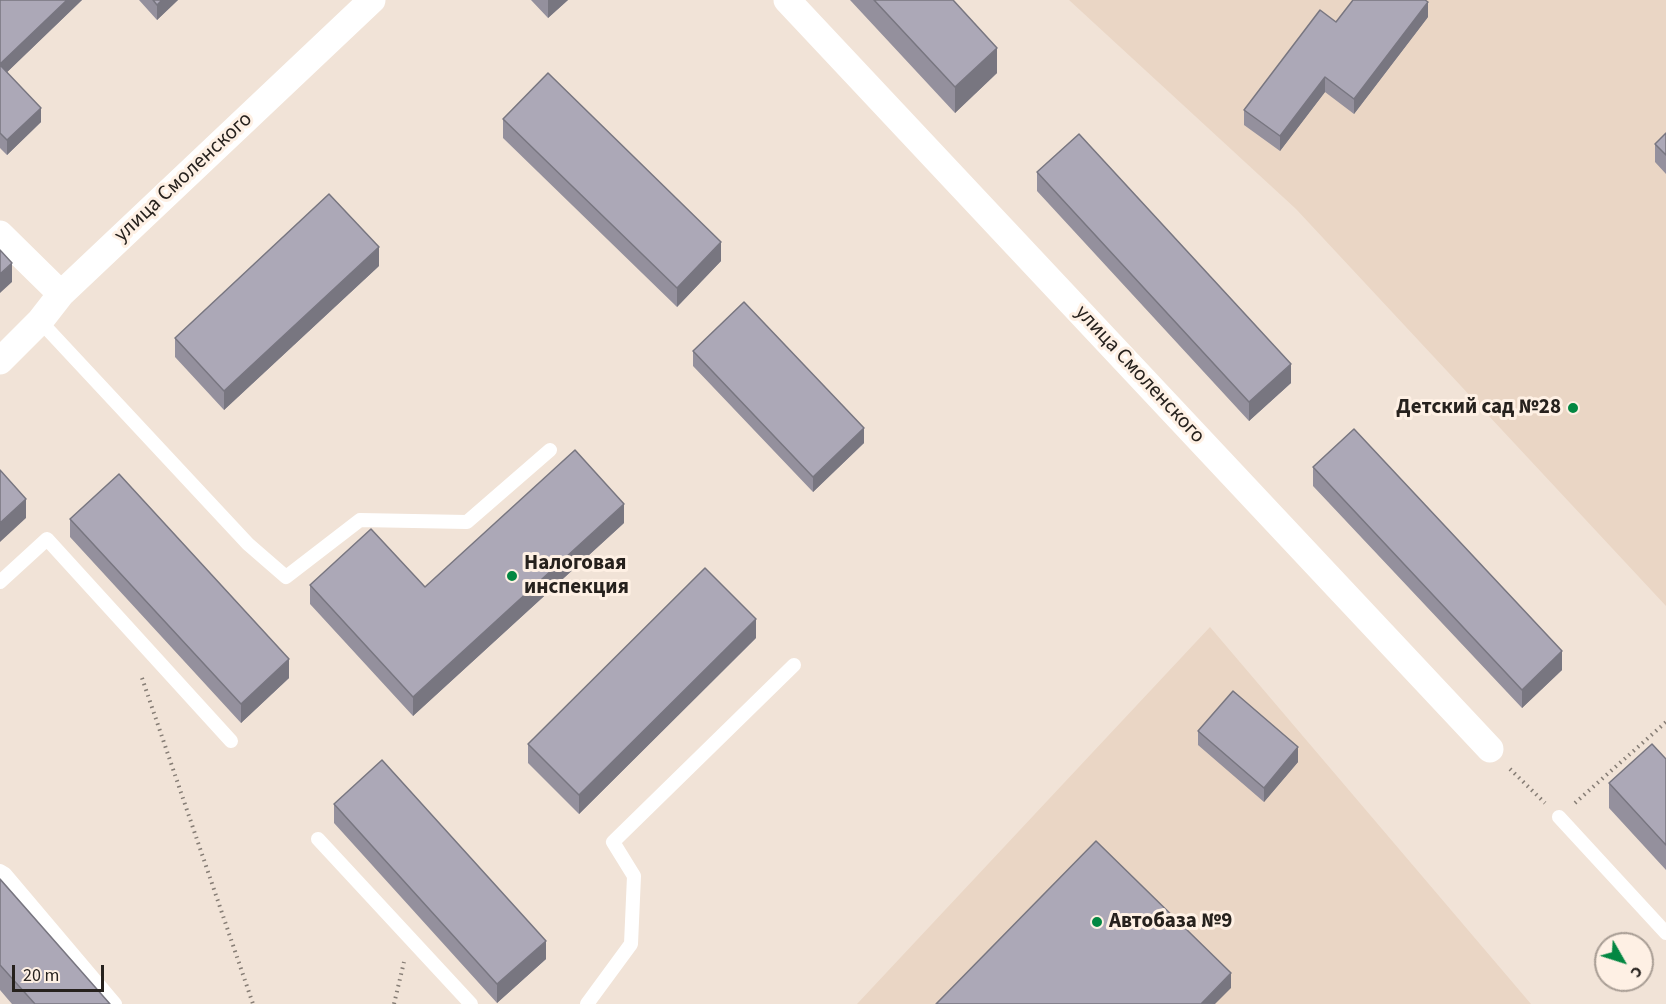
<!DOCTYPE html>
<html>
<head>
<meta charset="utf-8">
<style>
	body { margin:0 }
	#map { position:relative; width:1666px; height:1004px; overflow:hidden; background:#f1e3d7; font-family:"Source Sans 3",sans-serif }
	canvas { display:block }
	.north { position:absolute; left:1594px; top:932px; width:60px; height:60px; box-sizing:border-box; background:#fef0e4; border:2px solid #a89d94; border-radius:50%; rotate:129deg; font-size:16px; font-weight:700; line-height:24px; text-align:center; color:#26211d }
	.north::after { content:''; display:block; margin:auto; width:21px; height:27px; background:#038742; clip-path:polygon(50% 0,100% 100%,50% 72%,0 100%) }
	.scale { position:absolute; left:12px; top:965px; width:92px; height:27px; box-sizing:border-box; border:3px solid #26211d; border-top:0; padding-left:8px; font-size:18px; line-height:21px; white-space:nowrap; color:#26211d; -webkit-text-stroke:4px #fef0e4; paint-order:stroke }
</style>
</head>
<body>
<div id="map">
<canvas width="1666" height="1004"></canvas>
<div class="north">С</div>
<div class="scale">20 m</div>
</div>
<script>
const ctx = document.querySelector('canvas').getContext('2d');
ctx.lineJoin = 'round';
function fill(path, color) { ctx.fillStyle = color; ctx.fill(path, 'evenodd'); }
function strokePath(path, color, width, dash) { ctx.strokeStyle = color; ctx.lineWidth = width; ctx.lineCap = dash ? 'butt' : 'round'; ctx.setLineDash(dash || []); ctx.stroke(path); }
function write(font, color, halo, rows, align = 'center') {
  ctx.font = font + ' "Source Sans 3",sans-serif'; ctx.lineWidth = 6; ctx.setLineDash([]); ctx.textBaseline = 'middle'; ctx.strokeStyle = halo; ctx.fillStyle = color; for (const [text, x, y, turn = 0] of rows) {
    ctx.save(); ctx.translate(x, y); ctx.rotate((+turn || 0) * Math.PI / 180); ctx.textAlign = isNaN(turn) ? turn : align; if (halo) ctx.strokeText(text, 0, 0); ctx.fillText(text, 0, 0); ctx.restore();
  }
}
const built = new Path2D(`
	M1069 0H1666V606L1296 209Z
	M1210 627 1531 1004H857Z`);
const path = new Path2D(`
	M142 678 253 1004
	M1510 769 1545 803
	M1575 803 1666 722
	M394 1004 404 962`);
const service = new Path2D(`
	M40 321 248 544 286 577 360 520 467 522 550 450
	M0 582 47 539 231 741
	M1559 817 1666 933
	M318 839 471 1004
	M0 871 5 874 115 1004
	M587 1004 631 944 634 876 613 842 794 665`);
const minor = new Path2D(`
	M787 0 1490 749
	M0 234 61 294
	M0 361 40 321 61 294 372 0`);
const wall = new Path2D(`
	M0 0H82L7 72 41 122 7 155 0 148Z
	M139 0H178L157 20Z
	M531 0H568L548 18Z
	M850 0H953L997 73 955 113Z
	M1428 17 1354 114 1325 92 1280 151 1244 125V110Z
	M503 119 721 261 677 307 503 138Z
	M1666 133V174L1655 162V144Z
	M1037 172 1291 383 1249 421 1037 191Z
	M379 266 224 410 175 357V338Z
	M693 351 864 443 813 492 693 366Z
	M1313 467 1562 670 1522 708 1313 486Z
	M70 519 289 678 241 723 70 537Z
	M624 523 413 716 310 604V585L425 587Z
	M756 638 579 814 528 763V744Z
	M1198 731 1298 762 1264 802 1198 745Z
	M1666 759V870L1609 808V783Z
	M334 804 546 959 497 1003 334 823Z
	M0 879 110 1004H12L0 990Z`);
const shadedWall = new Path2D(`
	M67 0H82L0 79V64Z
	M162 0H178L157 20V5Z
	M548 0H568L548 18Z
	M1428 2V17L1354 114V99Z
	M997 48V73L955 113V87Z
	M1325 77V92L1280 151V136Z
	M41 108V122L7 155V140Z
	M721 242V261L677 307V288Z
	M379 247V266L224 410V391Z
	M12 263V282L0 293V274Z
	M1291 364V383L1249 421V402Z
	M864 428V443L813 492V477Z
	M26 499V518L0 542V523Z
	M624 504V523L413 716V697Z
	M756 619V638L579 814V795Z
	M1562 651V670L1522 708V690Z
	M289 659V678L241 723V704Z
	M1298 747V762L1264 802V788Z
	M546 941V959L497 1003V984Z
	M1231 973V988L1215 1004H1201Z`);
const building = new Path2D(`
	M0 0H67L0 64Z
	M153 0H162L157 5Z
	M874 0H953L997 48 955 87Z
	M1353 0H1425L1428 2 1354 99 1325 77 1280 136 1244 110 1320 10 1336 22Z
	M0 65 41 108 7 140 0 133Z
	M548 73 721 242 677 288 503 119Z
	M1666 133V155L1655 144Z
	M1079 134 1291 364 1249 402 1037 172Z
	M329 194 379 247 224 391 175 338Z
	M0 250 12 263 0 274Z
	M744 302 864 428 813 477 693 351Z
	M1354 429 1562 651 1522 690 1313 467Z
	M575 450 624 504 413 697 310 585 371 529 425 587Z
	M0 470 26 499 0 523Z
	M119 474 289 659 241 704 70 519Z
	M705 568 756 619 579 795 528 744Z
	M1233 691 1298 747 1264 788 1198 731Z
	M1652 744 1666 759V845L1609 783Z
	M382 760 546 941 497 984 334 804Z
	M1096 841 1231 973 1201 1004H936Z
	M0 879 110 1004H35L0 965Z`);
const markers = [
	[1573,408,6,"#038742"],
	[512,576,6,"#038742"],
	[1097,922,6,"#038742"]
];
const streetNames = [
	["улица Смоленского",184,178,-43],
	["улица Смоленского",1139,375,47]
];
const poiNames = [
	["Детский сад №28",1561,408,"right"],
	["Налоговая",524,564],
	["инспекция",524,588],
	["Автобаза №9",1109,922]
];
fill(built, '#ead6c5');
strokePath(path, '#867d75', 4, [1.5, 4.5]);
strokePath(service, '#fff', 14);
strokePath(minor, '#fff', 27);
fill(wall, '#94909d');
fill(shadedWall, '#787680');
fill(building, '#aca8b7');
strokePath(building, '#787680', 1.5);
for (const [x, y, r, color] of markers) { const dot = new Path2D(); dot.arc(x, y, r, 0, 2 * Math.PI); ctx.fillStyle = color; ctx.fill(dot); strokePath(dot, '#fef0e4', 2); }
write('21px', '#26211d', '#fef0e4', streetNames);
write('bold 21px', '#26211d', '#fef0e4', poiNames, 'left');
</script>
</body>
</html>
